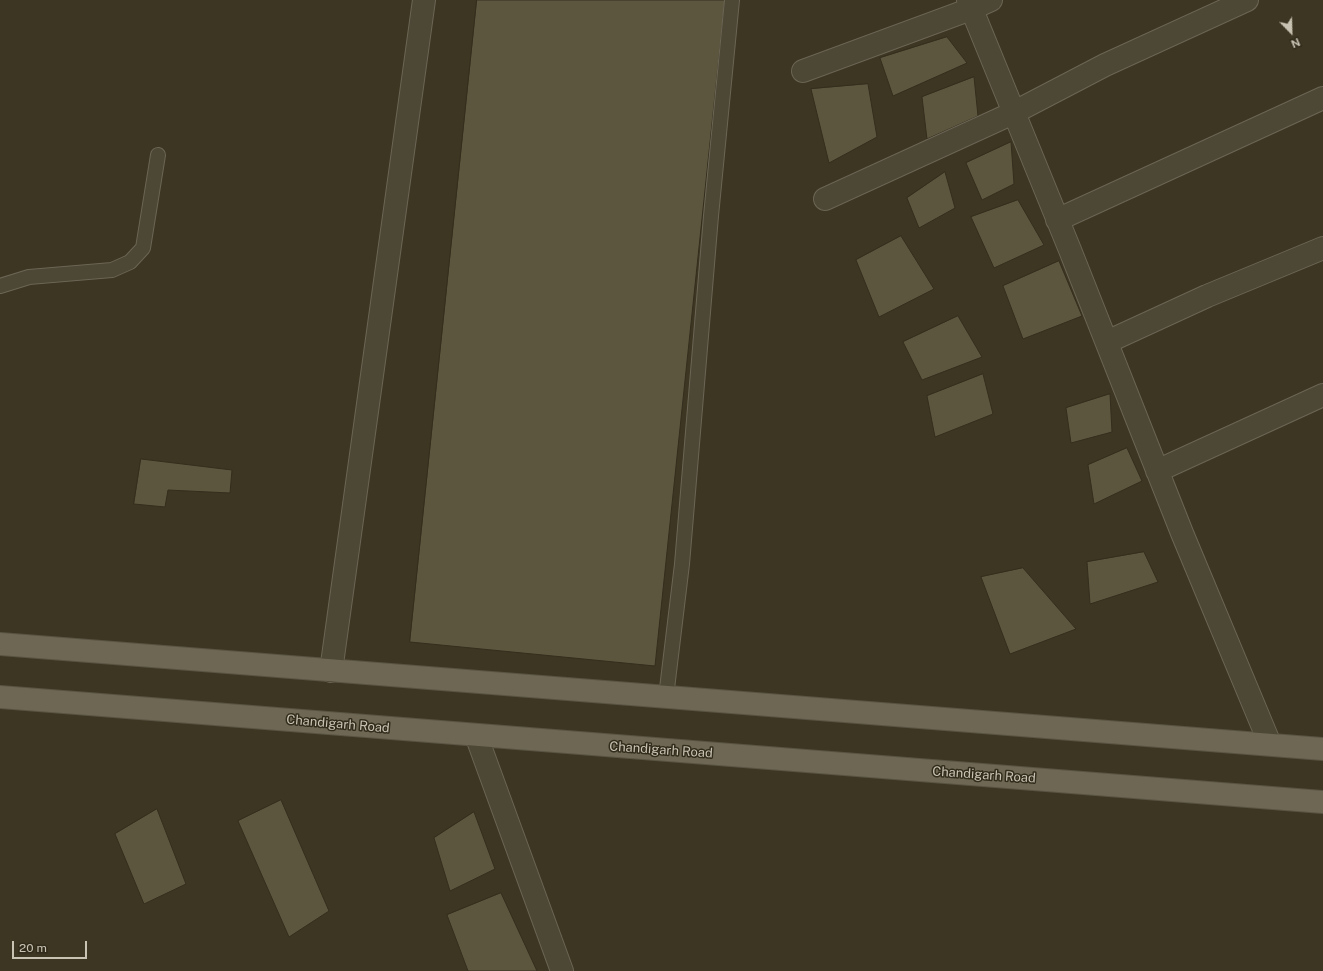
<!DOCTYPE html>
<html>
<head>
<meta charset="utf-8">
<style>
	body { margin:0 }
	#map { position:relative; width:1323px; height:971px; overflow:hidden; background:#3d3622; font-family:"Public Sans",sans-serif }
	canvas { display:block }
	.north { position:absolute; left:1271px; top:12px; width:40px; height:40px; -webkit-text-stroke:3px #322c1c; paint-order:stroke; rotate:157deg; font-size:11px; font-weight:700; line-height:16px; text-align:center; color:#c8c3b2 }
	.north::after { content:''; display:block; margin:auto; width:14px; height:18px; background:#c8c3b2; clip-path:polygon(50% 0,100% 100%,50% 72%,0 100%) }
	.scale { position:absolute; left:12px; top:941px; width:75px; height:18px; box-sizing:border-box; border:2px solid #c8c3b2; border-top:0; padding-left:5px; font-size:12px; line-height:14px; white-space:nowrap; color:#c8c3b2; -webkit-text-stroke:3px #322c1c; paint-order:stroke }
</style>
</head>
<body>
<div id="map">
<canvas width="1323" height="971"></canvas>
<div class="north">N</div>
<div class="scale">20 m</div>
</div>
<script>
const ctx = document.querySelector('canvas').getContext('2d');
ctx.lineJoin = 'round';
function fill(path, color) { ctx.fillStyle = color; ctx.fill(path, 'evenodd'); }
function strokePath(path, color, width, dash) { ctx.strokeStyle = color; ctx.lineWidth = width; ctx.lineCap = dash ? 'butt' : 'round'; ctx.setLineDash(dash || []); ctx.stroke(path); }
function write(font, color, halo, rows, align = 'center') {
  ctx.font = font + ' "Public Sans",sans-serif'; ctx.lineWidth = 3; ctx.setLineDash([]); ctx.textBaseline = 'middle'; ctx.strokeStyle = halo; ctx.fillStyle = color; for (const [text, x, y, turn = 0] of rows) {
    ctx.save(); ctx.translate(x, y); ctx.rotate((+turn || 0) * Math.PI / 180); ctx.textAlign = isNaN(turn) ? turn : align; if (halo) ctx.strokeText(text, 0, 0); ctx.fillText(text, 0, 0); ctx.restore();
  }
}
const building = new Path2D(`
	M477 0H725L655 666 410 642Z
	M947 37 967 63 893 96 880 58Z
	M974 77 978 116 927 139 922 97Z
	M868 84 877 137 829 163 811 89Z
	M1011 142 1014 184 982 200 966 163Z
	M945 172 955 208 919 228 907 198Z
	M1018 200 1044 245 994 268 971 217Z
	M901 236 934 289 879 317 856 260Z
	M1059 261 1082 316 1023 339 1003 286Z
	M958 316 982 357 922 380 903 342Z
	M983 374 993 414 935 437 927 396Z
	M1110 394 1112 432 1071 443 1066 408Z
	M1127 448 1142 481 1094 504 1088 465Z
	M141 459 232 470 230 493 168 490 165 507 134 504Z
	M1144 552 1158 582 1090 604 1087 562Z
	M1023 568 1076 629 1010 654 981 577Z
	M281 800 329 911 289 937 238 821Z
	M157 809 186 884 144 904 115 834Z
	M474 812 495 869 450 891 434 838Z
	M501 893 537 971H468L447 915Z`);
const service = new Path2D(`
	M0 286 29 277 112 270 130 262 143 248 158 155
	M666 697 682 564 711 216 732 0`);
const minor = new Path2D(`
	M968 0 1070 250 1182 533 1270 744
	M803 71 971 9 991 0
	M825 199 1013 113 1105 65 1247 0
	M1057 220 1323 98
	M1107 342 1207 296 1323 248
	M1157 471 1323 395
	M331 671 424 0
	M476 735 562 971`);
const primary = new Path2D(`
	M0 644 1323 749
	M0 697 1323 802`);
const streetNames = [
	["Chandigarh Road",338,724,5],
	["Chandigarh Road",661,750,4],
	["Chandigarh Road",984,775,4]
];
fill(building, '#5c563e');
strokePath(building, '#342e1e', 1);
strokePath(service, '#6b6555', 16);
strokePath(minor, '#6b6555', 24);
strokePath(primary, '#595343', 24);
strokePath(service, '#4d4736', 14);
strokePath(minor, '#4d4736', 22);
strokePath(primary, '#6d6754', 22);
write('13px', '#c8c3b2', '#322c1c', streetNames);
</script>
</body>
</html>
